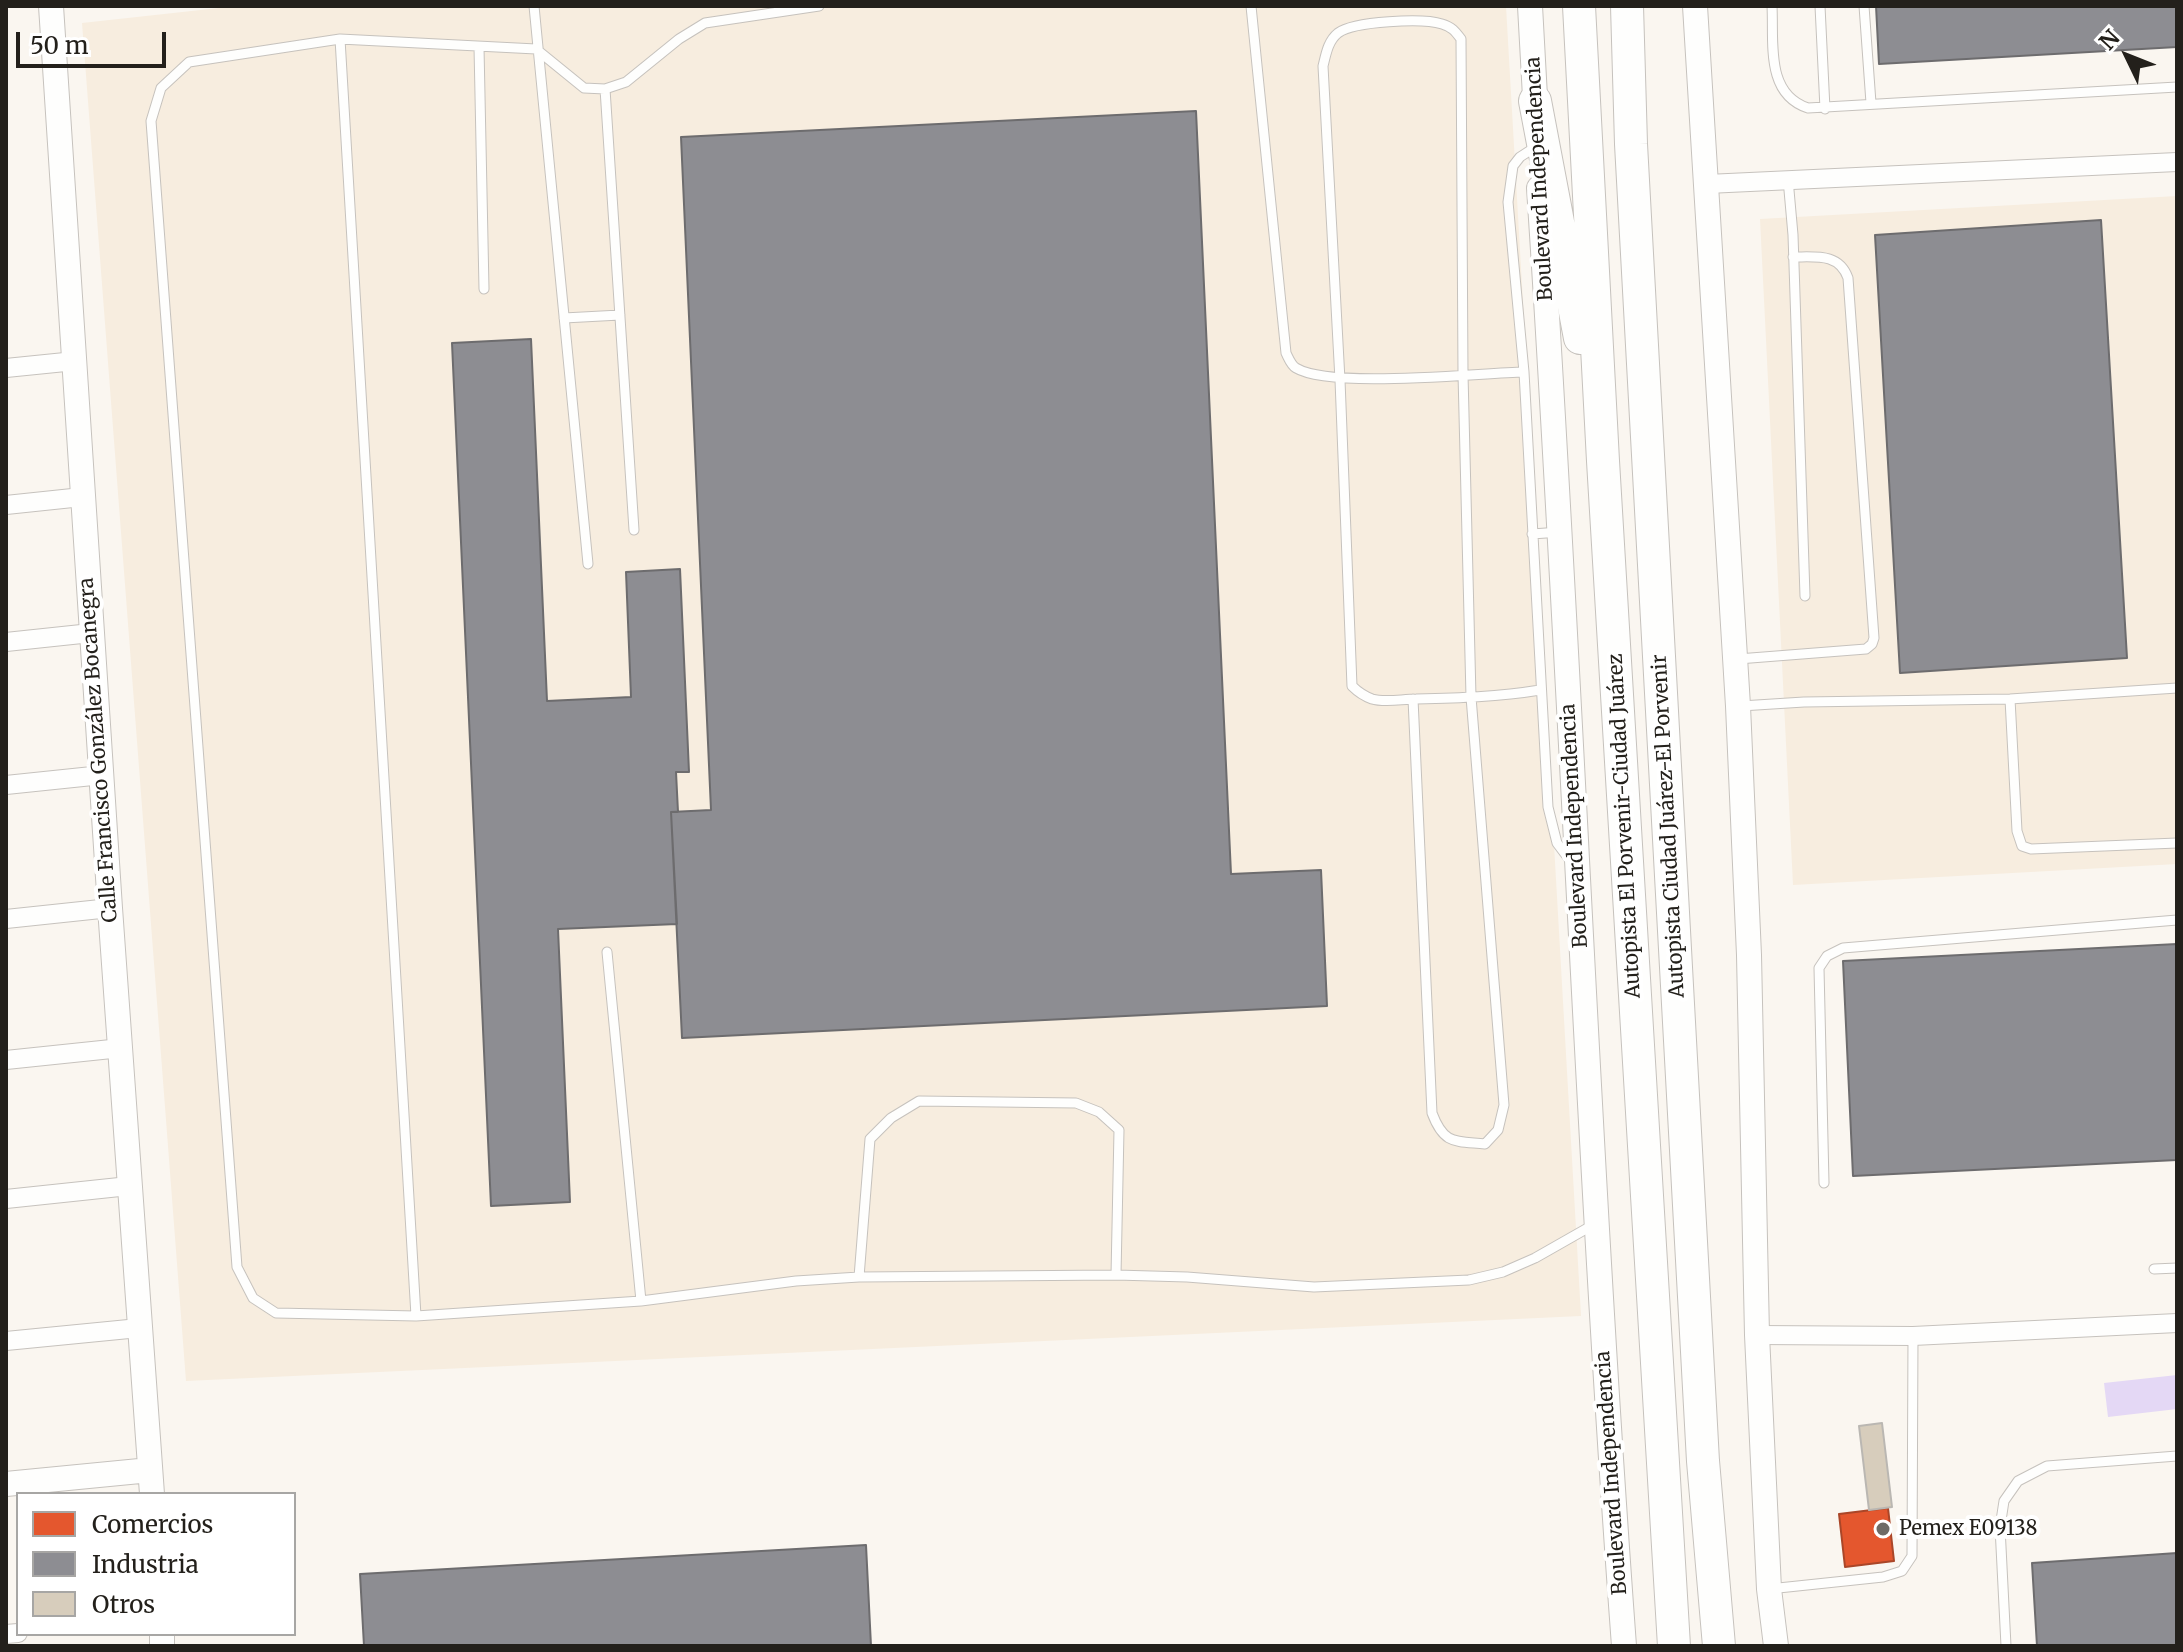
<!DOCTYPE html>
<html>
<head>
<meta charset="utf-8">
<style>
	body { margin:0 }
	#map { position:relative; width:2183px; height:1652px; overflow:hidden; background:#faf6f0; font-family:Merriweather,serif }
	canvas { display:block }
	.frame { position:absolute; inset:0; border:8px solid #23201b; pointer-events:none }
	.legend { position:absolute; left:16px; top:1492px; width:280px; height:144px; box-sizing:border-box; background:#fff; border:2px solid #a7a6a4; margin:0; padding:10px 14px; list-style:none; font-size:24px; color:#23201b }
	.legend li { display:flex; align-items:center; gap:16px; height:40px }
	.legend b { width:40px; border:2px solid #a7a6a4 }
	.north { position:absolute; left:2087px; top:16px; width:80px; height:80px; -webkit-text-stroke:6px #fff; paint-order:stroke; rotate:313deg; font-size:22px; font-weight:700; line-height:32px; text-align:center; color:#23201b }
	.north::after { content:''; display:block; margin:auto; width:28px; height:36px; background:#23201b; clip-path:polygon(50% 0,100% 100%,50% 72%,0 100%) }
	.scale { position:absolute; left:16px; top:32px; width:150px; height:36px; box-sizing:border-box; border:4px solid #23201b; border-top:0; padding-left:10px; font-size:24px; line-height:28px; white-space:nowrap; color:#23201b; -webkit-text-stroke:6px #fff; paint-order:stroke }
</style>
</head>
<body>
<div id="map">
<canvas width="2183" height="1652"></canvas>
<div class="frame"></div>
<ul class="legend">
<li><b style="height:22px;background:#e4572e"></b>Comercios</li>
<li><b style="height:22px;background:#8d8d92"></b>Industria</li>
<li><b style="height:22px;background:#d7cdbc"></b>Otros</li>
</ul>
<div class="north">N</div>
<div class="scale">50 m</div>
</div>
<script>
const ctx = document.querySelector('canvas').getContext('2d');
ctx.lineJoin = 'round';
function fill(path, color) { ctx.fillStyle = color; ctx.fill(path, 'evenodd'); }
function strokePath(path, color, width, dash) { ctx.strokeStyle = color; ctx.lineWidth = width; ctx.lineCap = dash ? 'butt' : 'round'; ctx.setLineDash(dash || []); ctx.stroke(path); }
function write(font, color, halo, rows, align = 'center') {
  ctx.font = font + ' Merriweather,serif'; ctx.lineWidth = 8; ctx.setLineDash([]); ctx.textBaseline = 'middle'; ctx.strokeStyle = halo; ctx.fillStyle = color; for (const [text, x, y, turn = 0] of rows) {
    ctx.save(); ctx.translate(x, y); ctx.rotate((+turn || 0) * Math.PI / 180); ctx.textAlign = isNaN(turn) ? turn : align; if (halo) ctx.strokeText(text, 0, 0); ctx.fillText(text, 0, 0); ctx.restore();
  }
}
const built = new Path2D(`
	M237 6H1506L1581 1316 186 1381 82 23Z
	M2177 196V864L1793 885 1760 219Z`);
const water = new Path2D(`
	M2177 1375V1409L2108 1417 2104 1383Z`);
const shops = new Path2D(`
	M1888 1508 1894 1561 1845 1567 1839 1514Z`);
const industry = new Path2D(`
	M1876 6H2177V47L1879 64Z
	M1196 111 1231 874 1321 870 1327 1006 682 1038 671 812 711 810 681 137Z
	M2101 220 2127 658 1900 673 1875 235Z
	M531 339 547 701 631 697 626 572 680 569 689 772H676L678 812H671L677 924 558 929 570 1202 491 1206 452 343Z
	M2177 944V1160L1853 1176 1843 961Z
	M866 1545 871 1646H364L360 1574Z
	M2177 1553V1646H2037L2032 1563Z`);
const building = new Path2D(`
	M1882 1423 1892 1507 1869 1510 1859 1426Z`);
const lane = new Path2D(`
	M534 6 588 564
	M819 6 705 23 679 39 626 82 605 89 584 88 536 49 340 39 189 62 161 88 151 121 237 1267 253 1298 276 1313 416 1316 641 1301 796 1281 859 1277 1116 1275 1187 1277 1314 1287 1469 1280 1503 1272 1535 1258 1593 1225
	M1251 6 1286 353C1289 359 1291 365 1296 368 1331 389 1476 373 1524 372
	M1772 6C1774 42 1765 94 1808 108L2177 87
	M1820 6 1825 109
	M1864 6 1871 103
	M340 39 416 1316
	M479 47 484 289
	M605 89 634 530
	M1537 146 1520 157 1513 166 1508 202 1524 372 1548 807 1557 843 1572 863
	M1788 179 1793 235 1805 596
	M564 318 620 315
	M1532 534 1560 532
	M1738 659 1866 649 1872 644 1874 638 1848 278C1839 253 1816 257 1793 257
	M1413 699 1432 1113C1444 1145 1455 1141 1485 1144L1498 1130 1504 1105 1471 697 1463 374 1461 39C1455 31 1452 27 1442 24 1423 18 1354 21 1338 33 1328 41 1326 54 1323 66L1340 380 1352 686C1358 692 1364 696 1372 699 1385 703 1402 699 1416 699 1458 698 1498 697 1540 690
	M2010 699 2017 831 2022 846 2031 849 2177 843
	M1741 706 1804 702 2010 699 2177 688
	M607 952 641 1301
	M1824 1183 1819 968 1827 956 1843 948 2177 920
	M2154 1269 2177 1268
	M859 1277 870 1139 891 1118 919 1101 1076 1103 1099 1112 1119 1130 1116 1275
	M1769 1589 1883 1577 1902 1571 1912 1556 1913 1336
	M2006 1646 2000 1527 2004 1501 2018 1481 2047 1466 2177 1456`);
const street = new Path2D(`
	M1707 184 2177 162
	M6 368 75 361
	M6 505 82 497
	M6 642 91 633
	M6 785 102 775
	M6 919 110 908
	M6 1060 121 1048
	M6 1199 129 1186
	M1757 1335 1913 1336 2177 1323
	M6 1341 139 1328
	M6 1634 18 1633`);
const secondary = new Path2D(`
	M51 6 110 908 152 1494
	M1530 6 1536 115
	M1695 6 1738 706 1749 955 1757 1335 1769 1589 1776 1646
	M1539 188C1571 674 1588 1160 1624 1646
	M6 1484 150 1470
	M162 1634V1646`);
const highway = new Path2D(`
	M1579 6 1603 461 1674 1646
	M1627 6 1631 144 1703 1461 1719 1646
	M1535 101 1580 338`);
const markers = [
	[1883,1529,8,"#6e6b66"]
];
const streetNames = [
	["Boulevard Independencia",1540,179,-93],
	["Calle Francisco González Bocanegra",99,750,-94],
	["Boulevard Independencia",1575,826,-93],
	["Autopista El Porvenir-Ciudad Juárez",1625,826,-93],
	["Autopista Ciudad Juárez-El Porvenir",1669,826,-93],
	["Boulevard Independencia",1612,1473,-94]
];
const poiNames = [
	["Pemex E09138",1899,1529]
];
fill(built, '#f7eddf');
fill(water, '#e4d8f5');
fill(shops, '#e4572e');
strokePath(shops, '#aa4628', 2);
fill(industry, '#8d8d92');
strokePath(industry, '#6d6c6e', 2);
fill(building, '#d7cdbc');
strokePath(building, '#bab7b2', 2);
strokePath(lane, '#c6c2bd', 11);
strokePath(street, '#c6c2bd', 20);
strokePath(secondary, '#c6c2bd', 26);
strokePath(highway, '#c6c2bd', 34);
strokePath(lane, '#fefefd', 9);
strokePath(street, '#fefefd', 18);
strokePath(secondary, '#fefefd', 24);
strokePath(highway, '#fefefd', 32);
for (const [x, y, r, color] of markers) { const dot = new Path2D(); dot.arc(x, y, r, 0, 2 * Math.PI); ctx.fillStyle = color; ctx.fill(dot); strokePath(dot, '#fff', 3); }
write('20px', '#23201b', '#fff', streetNames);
write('20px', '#23201b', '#fff', poiNames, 'left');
</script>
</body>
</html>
